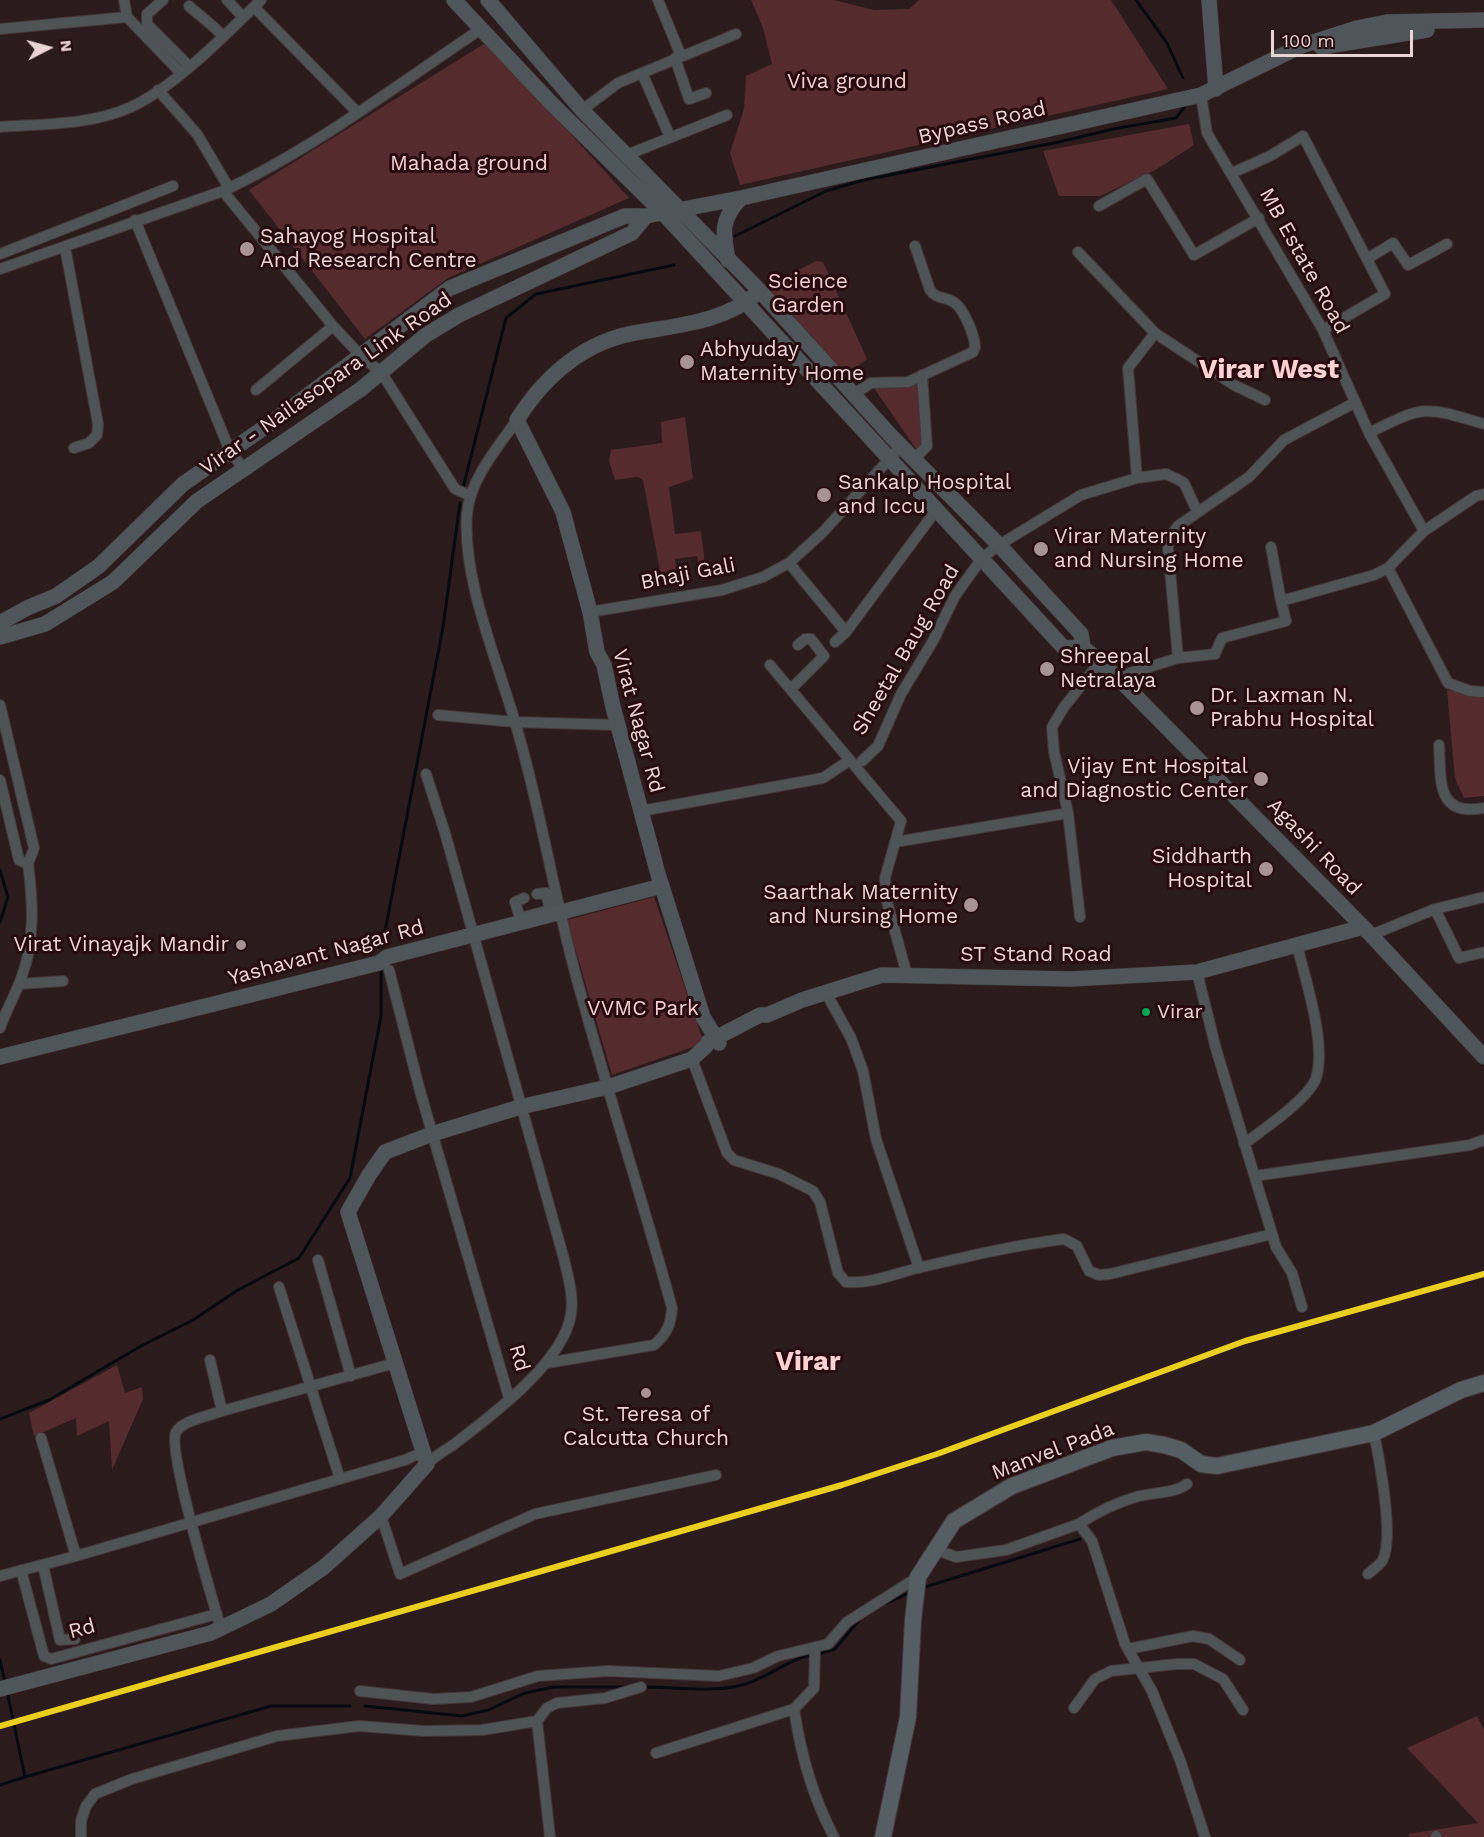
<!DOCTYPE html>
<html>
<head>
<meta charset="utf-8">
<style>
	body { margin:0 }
	#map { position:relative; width:1484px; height:1837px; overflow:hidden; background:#2c1b1d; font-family:"Work Sans",sans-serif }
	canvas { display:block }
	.north { position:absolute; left:18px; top:18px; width:60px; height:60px; -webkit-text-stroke:4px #280b0e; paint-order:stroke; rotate:84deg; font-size:16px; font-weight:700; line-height:24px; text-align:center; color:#ead4d4 }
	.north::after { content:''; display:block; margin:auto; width:21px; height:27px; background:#ead4d4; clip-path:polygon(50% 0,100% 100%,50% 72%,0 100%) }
	.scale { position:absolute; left:1271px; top:30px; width:142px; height:27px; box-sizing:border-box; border:3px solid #ead4d4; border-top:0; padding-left:8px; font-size:18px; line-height:21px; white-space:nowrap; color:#ead4d4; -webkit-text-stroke:4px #280b0e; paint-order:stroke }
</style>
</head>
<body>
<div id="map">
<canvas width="1484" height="1837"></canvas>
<div class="north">N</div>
<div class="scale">100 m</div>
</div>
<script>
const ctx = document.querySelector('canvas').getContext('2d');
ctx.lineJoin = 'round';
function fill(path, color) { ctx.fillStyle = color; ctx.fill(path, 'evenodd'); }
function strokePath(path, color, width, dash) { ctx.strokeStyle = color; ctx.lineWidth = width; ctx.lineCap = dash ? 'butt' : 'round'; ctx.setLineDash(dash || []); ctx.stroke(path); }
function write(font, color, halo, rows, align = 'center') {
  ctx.font = font + ' "Work Sans",sans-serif'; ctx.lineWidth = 6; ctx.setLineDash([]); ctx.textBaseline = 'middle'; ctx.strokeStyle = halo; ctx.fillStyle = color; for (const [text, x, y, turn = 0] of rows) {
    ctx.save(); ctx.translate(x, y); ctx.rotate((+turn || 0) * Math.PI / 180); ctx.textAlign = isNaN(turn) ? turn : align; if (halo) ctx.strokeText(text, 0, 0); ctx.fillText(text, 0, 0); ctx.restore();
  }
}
const green = new Path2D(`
	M751 0H834L874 10 909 9 919 0H1111L1168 89 740 185 730 153 744 109 746 76 772 64 763 28Z
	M487 42 629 198 448 278 365 339 249 190Z
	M1189 124 1194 145 1157 169 1100 196H1059L1043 151Z
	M816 261 823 262 867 359 846 375 771 291 769 285Z
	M872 385H916L921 390 924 444 916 449Z
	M685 417 693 479 669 487 675 534 701 531 706 573 700 575 697 556 675 559 678 584 663 587 643 480 638 477 615 480 609 461 611 450 662 443 661 422Z
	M1447 690 1484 695V796L1464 798 1455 778Z
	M654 897 704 1043 612 1075 567 920Z
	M117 1365 125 1393 142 1387 143 1399 112 1470 109 1421 77 1436 76 1418 34 1436 29 1413Z
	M1477 1716 1484 1730V1837H1410L1408 1834 1478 1823 1407 1748Z`);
const stream = new Path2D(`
	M1136 0 1167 43 1183 78
	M735 236 826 191 864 180 1059 142 1113 129 1176 118 1185 106
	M463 488 506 318 536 294 674 265
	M0 870 8 897 0 922
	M382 947 443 627 460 503
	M0 1419 49 1400 141 1346 193 1320 238 1290 299 1258 350 1178 381 1016V967
	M925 1587 1080 1539
	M886 1603 909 1593
	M821 1653 835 1649 860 1619
	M0 1660 5 1682
	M645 1687C675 1687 712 1693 742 1685 766 1679 785 1661 810 1655
	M365 1706 462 1716 488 1710 525 1693 554 1687H626
	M25 1777 271 1706H350
	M0 1785 25 1777 7 1691`);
const street = new Path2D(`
	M124 0 127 17
	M163 0 147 14V24L189 66
	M227 0 243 17
	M658 0 681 56
	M189 6C201 17 212 24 223 36
	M254 7 357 112
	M0 29 127 17 181 73
	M675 58 689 99 706 93
	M642 73 670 137
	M158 90 197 134 229 188
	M1201 95 1207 133 1323 330 1369 433 1424 531
	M582 110 618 83 736 34
	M0 127C42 124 92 125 131 107 176 86 225 35 261 0
	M624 156 727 115
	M1232 173 1270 156 1303 136 1385 294 1323 330
	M223 191 333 326 360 355 381 372 455 489 471 496
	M1099 206 1147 179 1194 255 1259 218
	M135 220 230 451 243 468
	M65 247 98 424 97 435 89 443 74 448
	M1078 252 1155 333 1234 385 1265 400
	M0 254 173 186
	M1367 259 1393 243 1408 265 1447 244
	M0 269 223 191C315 148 397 85 481 29
	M256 390 333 326
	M854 394 871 383 908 382 973 352 975 347C975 336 964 310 955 303 946 296 937 300 930 290L915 246
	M517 420C498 447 470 479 467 514 462 578 497 660 515 722 540 805 553 892 576 976 606 1088 642 1197 672 1308 671 1324 667 1334 654 1345L547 1363
	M1369 433C1425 405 1424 406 1484 424
	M919 454 927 446 922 375
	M1137 478 1128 368 1155 333
	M1271 547 1281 601
	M789 563 846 632
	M1388 568 1448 683 1470 691 1484 692
	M590 612 722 590 763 577 789 563 823 532 901 446
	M835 642 846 632 937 509
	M1178 658 1168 548 1169 538 1178 526 1249 477 1284 440 1354 403
	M770 665 901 821 885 878 887 902 907 975
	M1117 677 1178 658 1215 654 1222 638 1286 621 1281 601 1374 575 1388 568 1424 531 1476 496 1484 494
	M791 689 824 656 811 639H805L798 645
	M0 705 34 848 28 864 19 860 0 780
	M438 715 515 722 618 725
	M1439 745C1441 781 1436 817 1484 808
	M862 761 878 746 901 694 933 641 955 596 982 558 999 545 1081 495 1137 478 1166 474 1177 479 1184 483 1197 511
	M426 774 445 833 564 1259C568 1277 574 1296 571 1314 564 1362 491 1416 453 1445 444 1451 435 1456 427 1464
	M641 811 823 778 850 760
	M895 842 1068 813
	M524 898 515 902 520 918 550 910 546 893 537 894
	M1435 909 1459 958 1484 952
	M1080 917 1068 813 1054 752 1052 727 1064 707 1100 662
	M1371 935 1435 909 1484 897
	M389 970 420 1091 509 1398
	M1197 972 1216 1049 1276 1247 1292 1273 1302 1307
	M19 984 63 981
	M826 993 851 1038 863 1071 876 1139 919 1268
	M0 1028C6 1010 16 994 22 976 35 940 33 901 28 864
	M692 1059 727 1153 734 1160 779 1174 813 1191 820 1202 838 1273 846 1282C873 1284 896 1273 922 1267 969 1256 1016 1245 1064 1239L1077 1246 1089 1271 1099 1275 1110 1274 1272 1234
	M1244 1144C1261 1131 1310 1098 1316 1078 1327 1045 1305 978 1297 945
	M1255 1176 1470 1145 1484 1140
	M318 1260 351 1376
	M279 1287 340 1479
	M210 1360 222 1411C209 1416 183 1420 176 1432 167 1449 213 1601 221 1629
	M222 1411 395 1363
	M41 1438 76 1556
	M381 1516 400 1574 535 1514 716 1475
	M1079 1524C1097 1512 1115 1503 1136 1497 1152 1492 1174 1494 1187 1484
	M934 1549 956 1557 1006 1550 1079 1524 1092 1541 1125 1644 1152 1691 1180 1760 1205 1837
	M43 1565 60 1640 75 1639
	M21 1570 44 1656 51 1659 217 1614
	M1368 1574C1372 1570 1379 1566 1382 1561 1395 1540 1379 1458 1374 1433
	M0 1576 76 1556 405 1460 423 1452
	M1128 1649 1193 1636 1209 1639 1240 1660
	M360 1691 433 1699 471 1697 538 1676 608 1671 719 1676 753 1668 778 1656 828 1644 847 1622 918 1577
	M1074 1708 1095 1679 1111 1671 1177 1664H1194L1223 1679 1243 1710
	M794 1709C801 1755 812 1796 834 1837
	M656 1753 794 1709 814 1688 815 1649
	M81 1837V1821L86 1806 95 1794 132 1779 277 1736 359 1726 424 1731 482 1730 537 1721
	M550 1837 537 1721 547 1708 557 1703 605 1698 641 1687
	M1436 1837V1836`);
const secondary = new Path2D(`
	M454 0 551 103 662 212 1064 648 1083 647
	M488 0 582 110 760 291 892 437 999 545 1081 634 1083 647 1117 677 1371 935 1484 1057
	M1209 0 1216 89
	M1321 47 1427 30
	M728 260C723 232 720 220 741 198
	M0 623 27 608 56 596 99 566 183 484 275 420 450 288 625 216H646L741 198 1201 95 1301 46 1357 28 1387 22 1484 20
	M0 637 45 624 113 582 197 501 361 389 426 335 459 315 632 233 646 216
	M708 1042 760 1015H767L802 1000 882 975 1071 979 1197 972 1363 927
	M719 1043 703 1017 658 874 613 707 604 665 597 652 590 612 563 512 517 420C545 375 586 340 640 332 682 325 727 321 760 291
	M0 1057 379 963 387 957 662 886
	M0 1689 211 1633 271 1604 324 1567 381 1516 427 1464 348 1212 369 1175 385 1152 432 1134 520 1107 608 1087 692 1059 706 1046`);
const primary = new Path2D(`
	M883 1837 908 1717 913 1620 918 1577 954 1521 1012 1486 1112 1448 1146 1442 1164 1445 1181 1450 1201 1464 1217 1466 1374 1433 1461 1390 1484 1383`);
const rail1 = new Path2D(`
	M0 1726 842 1485 937 1454 1245 1341 1484 1274`);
const markers = [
	[247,249,8,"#a89394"],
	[687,362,8,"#a89394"],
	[824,495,8,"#a89394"],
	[1041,549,8,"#a89394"],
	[1047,669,8,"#a89394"],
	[1197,708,8,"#a89394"],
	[1261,779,8,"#a89394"],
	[1266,869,8,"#a89394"],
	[971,905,8,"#a89394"],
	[241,945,6,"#a89394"],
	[1146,1012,5,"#00a651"],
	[646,1393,6,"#a89394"]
];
const busNames = [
	["Virar",1157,1012]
];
const parkNames = [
	["Viva ground",847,82],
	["Mahada ground",469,164],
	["Science",808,282],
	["Garden",808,306],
	["VVMC Park",643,1009]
];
const streetNames = [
	["Bypass Road",982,123,-13],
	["MB Estate Road",1304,261,61],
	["Virar - Nailasopara Link Road",326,384,-35],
	["Bhaji Gali",688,574,-11],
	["Sheetal Baug Road",906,650,-60],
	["Virat Nagar Rd",638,721,75],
	["Agashi Road",1314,847,46],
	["Yashavant Nagar Rd",326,953,-15],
	["ST Stand Road",1036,955],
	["Rd",519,1358,74],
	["Manvel Pada",1053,1451,-21],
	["Rd",82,1629,-15]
];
const poiNames = [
	["Sahayog Hospital",260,237],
	["And Research Centre",260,261],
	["Abhyuday",700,350],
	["Maternity Home",700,374],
	["Sankalp Hospital",838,483],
	["and Iccu",838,507],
	["Virar Maternity",1054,537],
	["and Nursing Home",1054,561],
	["Shreepal",1060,657],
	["Netralaya",1060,681],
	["Dr. Laxman N.",1210,696],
	["Prabhu Hospital",1210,720],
	["Vijay Ent Hospital",1248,767,"right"],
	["and Diagnostic Center",1248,791,"right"],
	["Siddharth",1252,857,"right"],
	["Hospital",1252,881,"right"],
	["Saarthak Maternity",958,893,"right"],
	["and Nursing Home",958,917,"right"],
	["Virat Vinayajk Mandir",229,945,"right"],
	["St. Teresa of",646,1415,"center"],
	["Calcutta Church",646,1439,"center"]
];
const districtNames = [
	["Virar West",1269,370],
	["Virar",808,1362]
];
fill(green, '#552b2d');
strokePath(stream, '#040b10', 3);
strokePath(street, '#453737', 12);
strokePath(secondary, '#453737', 16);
strokePath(primary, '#453737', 18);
strokePath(street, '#4e5356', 10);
strokePath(secondary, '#4e565a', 15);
strokePath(primary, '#555e62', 16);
strokePath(rail1, '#ebcf1f', 6);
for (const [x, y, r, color] of markers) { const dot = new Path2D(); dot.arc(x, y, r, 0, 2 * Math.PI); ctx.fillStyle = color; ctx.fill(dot); strokePath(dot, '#280b0e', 2); }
write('20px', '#ead4d4', '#280b0e', busNames, 'left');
write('21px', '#f5cecf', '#280b0e', parkNames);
write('21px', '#ead4d4', '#280b0e', streetNames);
write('21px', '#ead4d4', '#280b0e', poiNames, 'left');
write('bold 27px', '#fed2d3', '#280b0e', districtNames);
</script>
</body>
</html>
